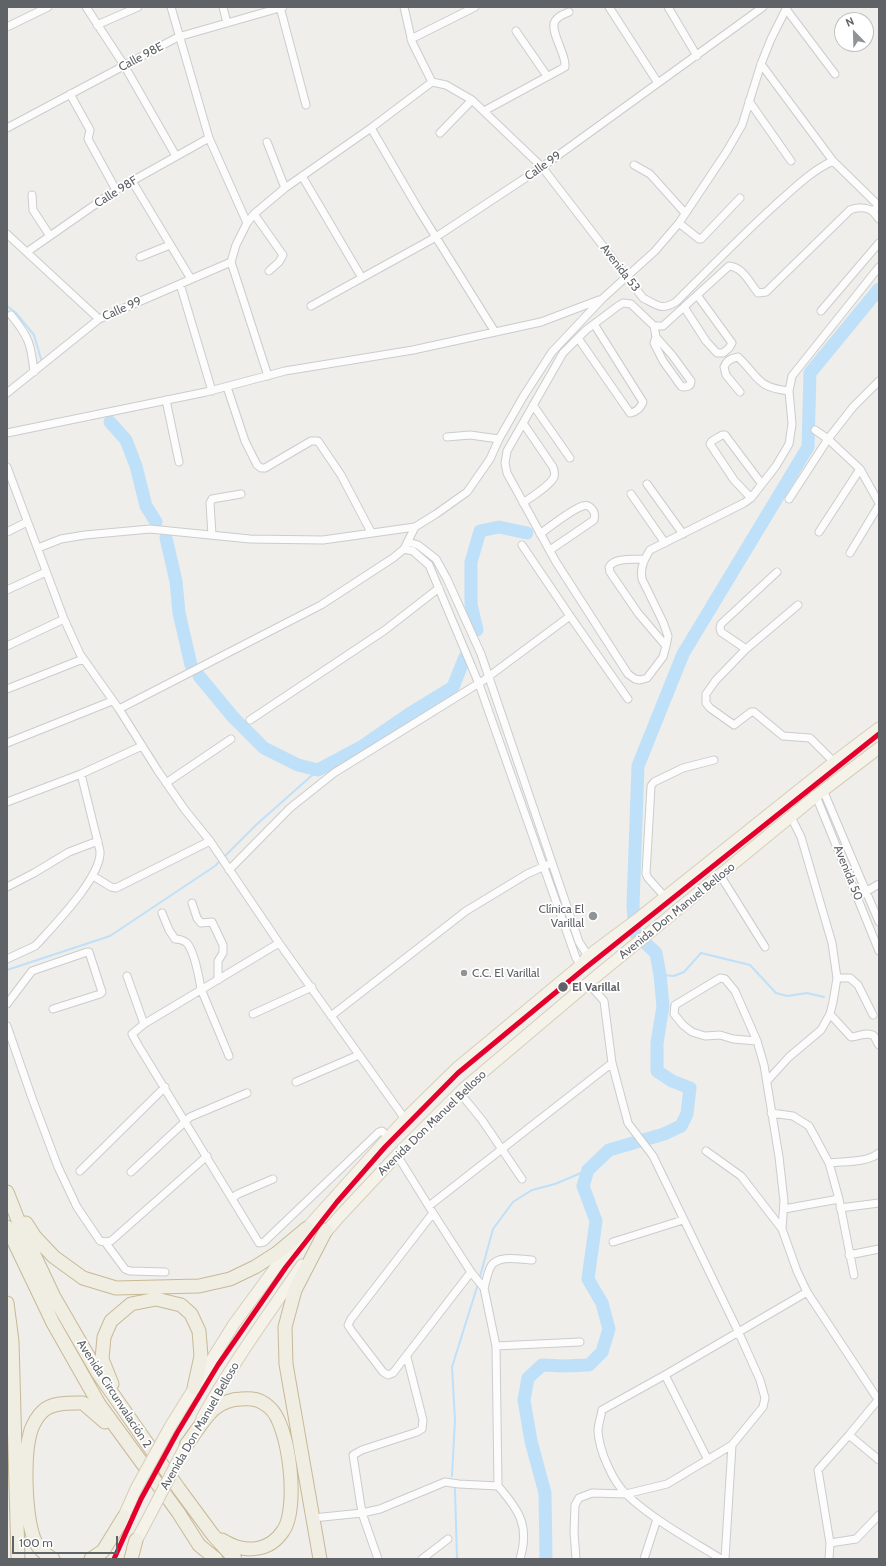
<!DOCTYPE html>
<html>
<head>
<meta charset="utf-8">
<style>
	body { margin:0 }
	#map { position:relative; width:886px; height:1566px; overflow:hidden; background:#efeeea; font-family:Cabin,sans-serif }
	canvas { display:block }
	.frame { position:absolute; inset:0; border:8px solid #5f6368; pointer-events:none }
	.north { position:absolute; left:834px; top:12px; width:40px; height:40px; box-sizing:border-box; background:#fff; border:1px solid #bfc1c3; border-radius:50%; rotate:337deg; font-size:11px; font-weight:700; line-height:16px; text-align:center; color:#5f6368 }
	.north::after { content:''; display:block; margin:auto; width:14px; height:18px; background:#919496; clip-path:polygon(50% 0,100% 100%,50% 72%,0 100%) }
	.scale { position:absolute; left:12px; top:1536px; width:106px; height:18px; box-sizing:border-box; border:2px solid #5f6368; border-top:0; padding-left:5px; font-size:12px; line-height:14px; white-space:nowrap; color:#5f6368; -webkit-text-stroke:3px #fff; paint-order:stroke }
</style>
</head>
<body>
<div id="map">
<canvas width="886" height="1566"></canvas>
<div class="frame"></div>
<div class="north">N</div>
<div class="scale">100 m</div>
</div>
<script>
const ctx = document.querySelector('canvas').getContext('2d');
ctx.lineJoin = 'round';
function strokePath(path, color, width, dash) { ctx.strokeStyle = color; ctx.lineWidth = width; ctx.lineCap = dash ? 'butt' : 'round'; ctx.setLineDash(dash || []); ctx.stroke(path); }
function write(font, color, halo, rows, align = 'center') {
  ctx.font = font + ' Cabin,sans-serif'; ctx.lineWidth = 3.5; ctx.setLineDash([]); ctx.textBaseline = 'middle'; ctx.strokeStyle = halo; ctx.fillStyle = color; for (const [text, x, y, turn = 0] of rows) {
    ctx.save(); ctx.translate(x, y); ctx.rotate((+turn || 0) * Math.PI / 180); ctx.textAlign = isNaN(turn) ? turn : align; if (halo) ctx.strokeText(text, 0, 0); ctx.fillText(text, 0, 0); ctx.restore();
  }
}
const stream = new Path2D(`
	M7 306 16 313 34 335 41 359
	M224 857 256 825 318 770
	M7 970 110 936 215 866 221 860
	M660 975 674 976 684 972 701 953 750 965 776 993 787 996 807 993 824 997
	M479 1280 493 1229 513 1202 532 1190 555 1184 588 1170
	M452 1476 455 1420 452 1367 478 1284
	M455 1489 457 1559`);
const river = new Path2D(`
	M110 422 126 440 136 466 146 506 156 522
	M166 538 176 581 179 613 191 665
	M477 630 471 604V562L480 531 499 527 527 533
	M199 676 233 717 264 748 298 765 318 770 361 747 409 714 453 687 465 657
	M546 1559 545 1493 531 1441 524 1400 528 1378 542 1365 564 1366 589 1365 602 1352 609 1329 602 1303 588 1279 596 1221 583 1186 588 1170 609 1150 664 1134 681 1126 687 1114 690 1088 672 1081 657 1071V1043L663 1006 660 975 656 953 635 933 633 905 638 766 683 654 808 447 810 373 879 289`);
const street = new Path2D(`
	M86 7 124 65 176 156
	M171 7 209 138 247 223
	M223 7 227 23
	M280 7 306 105
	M404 7 412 42 432 82 446 85 472 100 542 167 643 298C657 305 661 311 676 302 708 270 740 237 774 206 791 191 812 170 833 161L879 206 872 211
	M609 7 658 83
	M668 7 697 56
	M786 9 835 74
	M97 25 138 7
	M7 27 48 7
	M516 31 547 76
	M411 39 475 7
	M761 64 833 161
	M70 94 90 130 88 139 116 190
	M749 101 791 161
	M484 111 565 67C567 55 549 31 555 21 558 16 564 14 569 12
	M7 128 178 37 283 7
	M371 128 419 210 495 332
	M440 133 472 100
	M267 142 285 188
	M634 165 650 174 685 213
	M302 176 362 278
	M132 181 191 279
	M32 195 33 210 50 236
	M254 214 283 255 279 262 269 271
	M879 219C877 217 875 213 872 211 867 207 856 207 850 210L766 292 758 293C750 283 743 267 729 266L663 326H654L631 304 623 303 618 306 586 330 563 353 507 451 505 463 507 473 556 562 628 674 635 679 640 680 647 678 663 657 666 646 668 636 663 622 642 579C640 567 644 560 650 550L744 503 751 498 776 466 789 444 792 424 789 391 792 376 879 267
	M679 223 699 239H701L740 198
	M7 234 99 319
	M27 252 116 190 209 138
	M140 257 170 245
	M180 284 212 391
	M311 306 436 237 542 167 763 7
	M684 307 706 341 717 353H723L729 348 732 343 697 295
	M821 311 879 243
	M11 315C29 337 31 344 34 372
	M654 326 656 337 654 343 663 361 681 386 683 387C687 387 691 386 691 381L672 355 656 337
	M578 338 630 413C637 412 641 407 643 402L594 324
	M268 376 231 262 236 245 247 223 254 214 285 188 371 128 432 82
	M227 387 245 441 257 465 261 468H265L311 441H318L341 475 371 532
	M740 392 726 375 724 367C726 361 732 358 738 357 760 378 756 387 789 391
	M7 393 99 319 231 262
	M166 400 179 462
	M533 405 570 458
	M523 423 553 467C554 470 555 475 554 477 550 486 531 497 523 503
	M815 430 828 439 860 469 879 503
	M7 433 206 392 285 371 413 350 541 322 599 300
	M447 437 470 435 499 439
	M7 467 64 619 80 654 119 709 158 771 185 810 210 841 279 943 405 1119
	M647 484 683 534
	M631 494 665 543
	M751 498 734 480 710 444 712 441 722 435H725L761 483
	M789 499 828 439 853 407 879 381
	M7 532 27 522
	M819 532 860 469
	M540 534C548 528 574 508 583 506 586 505 589 506 591 508 595 512 595 515 594 520L550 550
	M212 535 210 503 212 499 241 494
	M408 542 418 545 436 559 447 579 481 654 579 942 588 956
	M522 545 570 616
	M38 548 61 539 85 535 150 529 250 539 323 540 415 527 436 514 467 492 490 459 499 439 523 397 552 352 602 299 655 251 679 223 727 151 742 125 761 64 771 39 787 7
	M404 549 413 551 429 565 479 684 576 958 581 965
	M850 553 879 505
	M644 559C634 560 615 557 609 567L610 572 638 613 666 646
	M777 572 721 624 720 628 721 632 746 649 716 680 706 694V703L710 708 734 725 751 712H754L783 736 810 738 834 762
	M7 590 46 572
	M7 646 64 619
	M746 649 798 605
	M7 689 83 659
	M119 709 321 605 393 558 404 549 415 527
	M250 720 385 630 439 588
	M7 743 112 701
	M166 783 231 739
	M823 790 879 922
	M816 796 879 951
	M7 802 81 774 142 746
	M229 870 290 808 334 773 484 680 570 616 628 699
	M720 875 765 947
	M93 876 111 887 116 888 210 841
	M7 887 34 873 69 852 98 841
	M862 894 879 884
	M665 897 648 878 646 874 651 786 654 782 683 768 714 760
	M192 903 197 918 201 923 212 922 213 924 223 945V953L218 961V980
	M162 913 169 930 175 939C180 939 183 940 187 943 195 953 199 977 201 989L229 1056
	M279 943 144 1024 132 1034 138 1045 259 1243 264 1242 379 1132 382 1131 388 1137
	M7 959 35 946 39 942C56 923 102 876 100 851L81 774
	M127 976 144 1024
	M837 978H850L858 985 873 1015
	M7 1004 32 971 87 952H89L102 992 100 994 53 1009
	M253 1014 312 987
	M830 1014 851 1037C857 1037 868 1031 874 1036 876 1039 877 1043 879 1045
	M331 1016 466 911 527 874 547 865
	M7 1026 32 1098 58 1167 77 1207 100 1241 105 1242 111 1241 207 1156
	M757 1041 733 1039 720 1035 705 1036 692 1032 683 1025 674 1014 675 1005 720 978 725 979 735 991 757 1041 764 1065 779 1157 784 1201 782 1229 797 1271 807 1292 879 1401
	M767 1081 789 1057 821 1030 830 1014 833 1002 837 978 832 943 801 837 791 817
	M296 1082 359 1055
	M460 1093 482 1120 522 1179
	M771 1113 793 1116 809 1126 829 1163 839 1199 854 1275
	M706 1151 741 1176 782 1229
	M397 1155 433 1213 471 1272 484 1288 496 1346 498 1486C519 1510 530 1526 520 1559
	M829 1163C844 1161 867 1163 879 1153
	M80 1171 165 1087
	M131 1172 190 1117 247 1093
	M232 1198 238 1194 273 1179
	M429 1206 612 1063
	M840 1208 879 1203
	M784 1209 839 1199
	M433 1213 351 1319 348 1325 351 1330 383 1372 388 1375 393 1373 471 1272
	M105 1242 125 1269 130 1271 165 1272
	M613 1242 683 1220
	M849 1255 879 1249
	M484 1288C486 1281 488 1271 491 1266 499 1254 521 1260 532 1260
	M496 1346 580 1342
	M665 1375 708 1460
	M849 1435 879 1460
	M313 1518 362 1513 380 1509 445 1482 459 1484 498 1486
	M830 1543 856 1539 879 1515
	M378 1559 362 1513 353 1455 362 1450 417 1432 422 1429 423 1420 407 1357
	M422 1559 448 1539
	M576 1559 574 1532 575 1505 579 1498 592 1493 626 1494 667 1484 732 1445 763 1407 765 1398 760 1380 738 1331 653 1156 628 1123 612 1063 604 1001 588 983
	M644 1559 657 1519
	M721 1559C689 1539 655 1521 627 1495 613 1482 599 1451 598 1431 598 1425 601 1417 602 1410L665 1375 807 1292
	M725 1559 732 1445
	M829 1559 830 1543 818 1470 849 1435 878 1400`);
const primary = new Path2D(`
	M321 1238 339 1217 397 1155 463 1089 593 979 816 796 879 748
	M202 1418C232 1364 268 1315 302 1265
	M170 1427 234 1324 278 1264 307 1228 405 1119 457 1068 581 965 588 956 635 921 834 762 879 728
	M120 1525 136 1489
	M133 1547 151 1513`);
const highway = new Path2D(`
	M7 1192 20 1225 54 1297 98 1373 179 1489 213 1535 235 1559
	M26 1223 35 1237 54 1257 83 1278 116 1288 199 1286 230 1279 255 1267 277 1253 307 1228
	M7 1227 53 1323 99 1404 178 1512 199 1545 216 1559
	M7 1303 12 1341 18 1559
	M112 1384 102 1359 104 1337 111 1321 131 1304 156 1299 181 1305 191 1314 199 1331 201 1356 194 1388
	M186 1445C194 1435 204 1418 214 1409 221 1403 232 1399 241 1399 253 1398 259 1399 269 1407 290 1424 299 1510 283 1531 277 1540 269 1546 259 1548 245 1551 234 1547 222 1540
	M53 1559C45 1554 38 1549 34 1539 25 1514 23 1455 31 1430 33 1425 38 1416 42 1412 51 1402 71 1403 83 1403L105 1422
	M91 1559 103 1551 124 1517
	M131 1559 136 1540
	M320 1559 286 1364 285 1327 295 1290 326 1230`);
const primaryBridge = new Path2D(`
	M136 1489 170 1427
	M151 1513 186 1445`);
const rail1 = new Path2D(`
	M114 1559 141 1499 177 1433 218 1365 286 1267 337 1202 385 1147 458 1073 584 969 879 734`);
const markers = [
	[593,916,5,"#919496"],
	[464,973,4,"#919496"],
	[563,987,5.5,"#5f6368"]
];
const streetNames = [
	["Calle 98E",141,57,-28],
	["Calle 99",543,166,-35],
	["Calle 98F",116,192,-32],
	["Avenida 53",620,268,52],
	["Calle 99",122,309,-24],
	["Avenida 50",848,873,68],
	["Avenida Don Manuel Belloso",677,911,-39],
	["Avenida Don Manuel Belloso",432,1123,-44],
	["Avenida Circunvalación 2",114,1394,57],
	["Avenida Don Manuel Belloso",200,1426,-60]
];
const poiNames = [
	["Clínica El",584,909],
	["Varillal",584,923],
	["C.C. El Varillal",472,973,"left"]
];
const stopNames = [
	["El Varillal",572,987]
];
strokePath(stream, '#bfe0f9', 2);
strokePath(river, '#bfe0f9', 13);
strokePath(street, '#cbcccc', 9);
strokePath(primary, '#d7ceb8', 13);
strokePath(highway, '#c8b996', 15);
strokePath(street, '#fdfcfc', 7);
strokePath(primary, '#f4f2e9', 11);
strokePath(highway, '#f0ede3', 13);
strokePath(primaryBridge, '#d7ceb8', 13, []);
strokePath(primaryBridge, '#f4f2e9', 11);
strokePath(rail1, '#e4002b', 5);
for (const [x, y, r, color] of markers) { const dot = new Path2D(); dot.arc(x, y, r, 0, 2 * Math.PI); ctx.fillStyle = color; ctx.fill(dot); strokePath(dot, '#fff', 1.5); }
write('12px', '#5f6368', '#fff', streetNames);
write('12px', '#5f6368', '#fff', poiNames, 'right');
write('bold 12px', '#5f6368', '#fff', stopNames, 'left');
</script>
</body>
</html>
